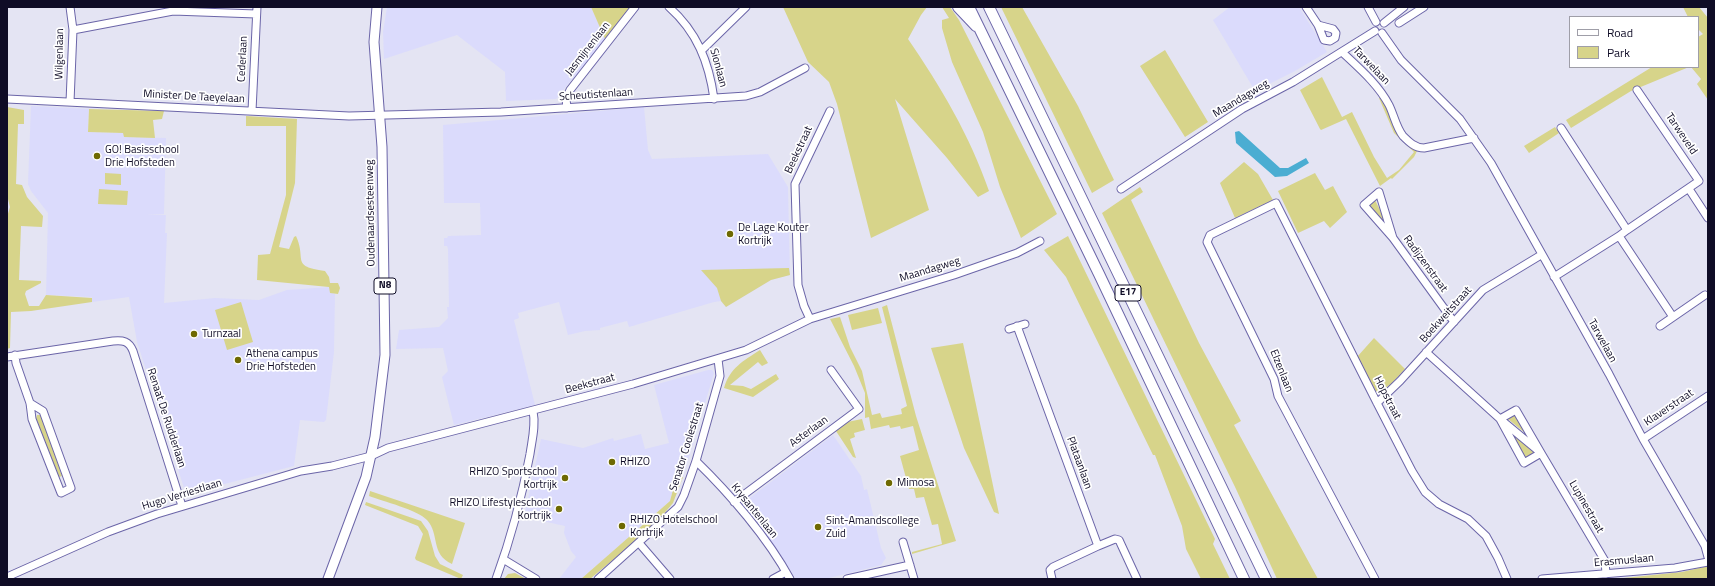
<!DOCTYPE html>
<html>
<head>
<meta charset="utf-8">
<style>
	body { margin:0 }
	#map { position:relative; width:1715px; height:586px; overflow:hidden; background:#e4e4f3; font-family:"Titillium Web",sans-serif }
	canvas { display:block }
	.frame { position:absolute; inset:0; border:8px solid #0f0c26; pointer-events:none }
	.legend { position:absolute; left:1569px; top:16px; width:130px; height:52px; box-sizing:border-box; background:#fff; border:1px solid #9f9ea8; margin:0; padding:5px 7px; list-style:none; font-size:12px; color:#0f0c26 }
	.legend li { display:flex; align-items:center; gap:8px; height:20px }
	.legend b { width:20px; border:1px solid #9f9ea8 }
</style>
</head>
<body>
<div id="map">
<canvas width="1715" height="586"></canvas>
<div class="frame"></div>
<ul class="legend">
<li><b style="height:5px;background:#fff"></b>Road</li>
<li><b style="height:11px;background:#d7d48a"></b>Park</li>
</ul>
</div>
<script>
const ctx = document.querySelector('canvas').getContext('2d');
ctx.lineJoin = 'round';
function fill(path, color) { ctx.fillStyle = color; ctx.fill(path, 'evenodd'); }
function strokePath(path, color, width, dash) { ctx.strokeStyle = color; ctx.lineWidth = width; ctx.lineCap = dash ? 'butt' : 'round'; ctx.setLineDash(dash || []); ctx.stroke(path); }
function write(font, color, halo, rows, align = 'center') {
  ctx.font = font + ' "Titillium Web",sans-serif'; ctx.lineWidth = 3.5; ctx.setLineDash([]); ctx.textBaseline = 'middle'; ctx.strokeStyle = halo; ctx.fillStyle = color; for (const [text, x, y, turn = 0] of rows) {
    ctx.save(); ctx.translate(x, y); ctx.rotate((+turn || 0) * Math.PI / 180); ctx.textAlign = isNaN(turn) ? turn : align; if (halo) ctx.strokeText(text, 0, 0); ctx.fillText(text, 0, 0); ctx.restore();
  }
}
const built = new Path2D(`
	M387 7H591L605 39 556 99 506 101 505 72 457 35 384 59 383 32Z
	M1230 7H1299L1327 52 1295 71 1255 91 1213 20Z
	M31 106 89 109 88 132 124 133V137L166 138 164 214H146L166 215 165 233H167L164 303 215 298 259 300 287 290 330 287V292L335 294 334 352 326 420 324 422 300 420 294 466 186 494 137 342 129 297 92 302V297L46 295 48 213 31 191 28 184Z
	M644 107 648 150 652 159 768 154 788 187 790 275 771 280 726 307 721 301 714 302 629 327 627 321 600 328V330L585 331 568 335 559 302 518 313 519 318 514 320 535 405 454 425 442 377 448 371 443 348 396 349 399 330 439 327 448 318 447 307H449L448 249 447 246H444V238H447L448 236 481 235 480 203H444L443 125Z
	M708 370H712L714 373 683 477 677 476 670 501 581 579H559L576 557 571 551 564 533 565 526 524 517 541 439 583 448 613 438 614 441 641 434 645 449 669 443 654 385Z
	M833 435 861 476 864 490 867 489 881 548 886 558 881 565 825 579H796L776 548 742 507 743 503Z`);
const green = new Path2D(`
	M591 7H631L605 39Z
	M783 7H927L921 15 908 39C941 87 970 136 989 191L978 197 947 158 895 99 929 210 871 238 837 104 829 82 808 62Z
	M942 7H950L959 20 1057 214 1021 238 1000 187 983 132 952 62 942 28V20L949 18Z
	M1001 7H1022L1078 106 1114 180 1092 193Z
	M1683 7H1699L1708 18V100L1697 84 1701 79 1691 67H1698V37L1703 34 1698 29V17H1688Z
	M1165 50 1208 122 1185 137 1140 66Z
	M1652 67H1689L1631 91 1571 128 1566 120Z
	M1322 77 1342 117 1352 112 1374 157 1387 178 1399 170 1414 152 1394 133 1379 98 1381 97 1417 151 1414 157 1392 179 1391 178 1380 186 1346 119 1321 130 1320 129 1300 90Z
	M7 107 24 110V124H18L16 184 22 185 27 197 43 216 42 227 21 226 19 280 41 281V283L26 291 25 294 29 306H39L46 295 92 298V302L31 311 11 312 10 348 7 349V217L10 207 7 195Z
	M89 109 164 111 162 119 153 120 155 138 124 137 123 133 88 132Z
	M246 116 297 119 295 183 279 247 289 249 294 237 296 236C307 260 290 266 325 271L329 277 330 283H338L340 288 338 294 330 293 329 287 257 280 258 255 270 254 286 195V126H246Z
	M1555 127 1559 133 1529 153 1524 146Z
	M1244 162 1258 174 1273 200 1235 218 1220 183Z
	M105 173 121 174V185L105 184Z
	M1315 173 1325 190 1333 186 1347 212 1330 228 1324 221 1298 233 1278 191Z
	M1140 187 1143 192 1131 200 1199 343 1241 421 1234 425 1318 579H1277L1236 489 1102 213Z
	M99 189 128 191 127 205 98 204Z
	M1375 200 1386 222V224L1370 208 1369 205Z
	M1068 236 1215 539 1213 544 1230 579H1201L1186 549 1182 526 1155 455H1153L1066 277 1044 250Z
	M789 268 790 275 771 280 726 307 721 301 717 288 701 270Z
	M241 302 253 342 227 350 215 310Z
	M887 305 916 416 956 541 912 554V552L942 544 938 524 932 525 924 497 916 498 914 489H909L900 456 919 450 913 426 901 429 900 426 890 428 889 425 871 429 869 417 865 418V393L854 366 830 319 840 317 850 347 862 371 872 415 880 413 882 418 902 414 901 409 907 406 882 307Z
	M878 308 882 323 852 330 848 315Z
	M1374 338 1405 369 1392 383 1379 393 1376 392 1374 388 1357 357Z
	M963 343 999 514 994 512 964 448 931 348Z
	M760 350 768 363 762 366 758 362 730 385 743 386 751 389 776 374 779 379 753 397 724 388C730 368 743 361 760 350Z
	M1515 413 1526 432 1525 433 1508 419Z
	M37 415H41L62 476 59 477 36 418Z
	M862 419 865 430 854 433 855 437 850 439 856 458 853 457 836 431 847 422Z
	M1512 436H1515L1532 450 1534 454 1527 458H1524Z
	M677 475 683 477 673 503 662 516 639 538 590 579H581L670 501Z
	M370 491 465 523 452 564C430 554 440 534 427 520 418 510 382 501 369 496Z
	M366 502 421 521 428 531 435 556 440 564 463 575 461 579 416 560 415 558 423 534 418 526 365 505Z
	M1708 566V579H1614L1682 572Z
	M515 573 526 579H504L508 574Z`);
const water = new Path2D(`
	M1239 131 1280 168H1288L1306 158 1309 163 1287 176 1275 177 1236 143 1235 132Z`);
const minor = new Path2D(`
	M70 7 73 30 70 102
	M669 7C697 32 709 62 714 99
	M1306 7 1318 25 1324 40 1330 41 1335 38 1336 33 1333 29 1318 25
	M1368 7 1376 22
	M1384 23 1404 7
	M1399 23 1424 7
	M73 30 173 11 256 14
	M1382 33 1401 60 1460 119 1491 163 1609 374 1643 439 1705 546 1708 557
	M702 50 746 7
	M1342 52C1359 68 1378 84 1389 105 1394 115 1396 127 1403 136 1409 142 1415 148 1424 148L1474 138
	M7 99 349 116 501 112 746 96 760 92 805 68
	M567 108 566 99 570 90 635 7
	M252 111 257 7
	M1561 128 1627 230 1699 181 1637 90
	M1121 189 1242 109 1293 82 1375 31
	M1689 189 1708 218
	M1627 230 1619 236 1673 317
	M1393 238 1364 205 1379 192 1393 238 1454 322
	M1554 277 1619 236
	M810 319 804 306 798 285 795 184 830 111
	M1017 326 1098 546 1115 539 1119 540 1137 579
	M1660 326 1705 295
	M1009 329 1025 324
	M1426 352 1500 419 1541 453 1605 561 1606 574
	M15 355 16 363 30 403 32 419 61 493 71 488 43 411 30 403
	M7 357 113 341C123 340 129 341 133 351L182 506
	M1377 403 1400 381 1483 290 1541 255
	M1516 410 1541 453 1524 463 1500 419Z
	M1643 439 1708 396
	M696 461C729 493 768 538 790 579
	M734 502 859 409 831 370
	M903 542 914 579
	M639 543 670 579
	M503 559 536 579
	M7 577 108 532 157 514 301 471 332 466 371 456 388 448 633 384 746 350 810 319 954 275 1017 253 1040 241
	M496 579C511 538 522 497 530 454 532 440 536 425 533 411
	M598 579 678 507 684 495 696 461 720 376 718 359
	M773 579 786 572
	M847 579 910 565
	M1052 579 1050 570 1053 567 1098 546
	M1375 579 1278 396 1274 379 1207 242 1210 235 1276 203 1377 403 1412 471 1425 492 1439 504 1468 519 1486 536 1498 558 1507 579
	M1542 579 1675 568 1708 562`);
const major = new Path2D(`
	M328 579 366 477 375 437 385 355 382 147 374 42 377 7`);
const highway = new Path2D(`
	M958 7 976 26
	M969 7 1099 274 1244 579
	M989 7 1266 579`);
const markers = [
	[97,156,4,"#6e6902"],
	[730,234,4,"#6e6902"],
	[194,334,4,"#6e6902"],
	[238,360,4,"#6e6902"],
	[612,462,4,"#6e6902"],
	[565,478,4,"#6e6902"],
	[889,483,4,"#6e6902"],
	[559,509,4,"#6e6902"],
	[622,526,4,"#6e6902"],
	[818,527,4,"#6e6902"]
];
const shields = [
	[385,286,22],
	[1128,293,26]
];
const shieldNames = [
	["N8",385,286],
	["E17",1128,293]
];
const streetNames = [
	["Jasmijnenlaan",588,49,-52],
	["Wilgenlaan",60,54,-89],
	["Cederlaan",243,59,-87],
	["Tarwelaan",1371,66,46],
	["Sionlaan",718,68,75],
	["Scheutistenlaan",596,95,-4],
	["Minister De Taeyelaan",194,97,3],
	["Maandagweg",1241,99,-31],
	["Tarweveld",1681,134,56],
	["Beekstraat",799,150,-65],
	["Oudenaardsesteenweg",371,213,-91],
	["Radijzenstraat",1425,264,54],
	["Maandagweg",930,270,-17],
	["Boekweitstraat",1446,315,-48],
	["Tarwelaan",1602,341,61],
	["Elzenlaan",1281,371,68],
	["Beekstraat",590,384,-15],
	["Hopstraat",1387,398,63],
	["Klaverstraat",1669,408,-34],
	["Renaat De Rudderlaan",166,418,72],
	["Asterlaan",809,432,-36],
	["Senator Coolestraat",687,447,-73],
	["Plataanlaan",1079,463,70],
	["Hugo Verriestlaan",182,495,-17],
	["Lupinestraat",1586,507,60],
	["Krysantenlaan",754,511,51],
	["Erasmuslaan",1624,561,-5]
];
const poiNames = [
	["GO! Basisschool",105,150],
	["Drie Hofsteden",105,163],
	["De Lage Kouter",738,228],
	["Kortrijk",738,241],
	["Turnzaal",202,334],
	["Athena campus",246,354],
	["Drie Hofsteden",246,367],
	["RHIZO",620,462],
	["RHIZO Sportschool",557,472,"right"],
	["Kortrijk",557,485,"right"],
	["Mimosa",897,483],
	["RHIZO Lifestyleschool",551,503,"right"],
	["Kortrijk",551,516,"right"],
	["RHIZO Hotelschool",630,520],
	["Kortrijk",630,533],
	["Sint-Amandscollege",826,521],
	["Zuid",826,534]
];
fill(built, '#dbdbfc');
fill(green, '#d7d48a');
fill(water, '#4badd2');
strokePath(minor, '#6b65a8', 9);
strokePath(major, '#6b65a8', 11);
strokePath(highway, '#6b65a8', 12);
strokePath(minor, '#fff', 7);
strokePath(major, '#fff', 9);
strokePath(highway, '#fff', 10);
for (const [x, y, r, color] of markers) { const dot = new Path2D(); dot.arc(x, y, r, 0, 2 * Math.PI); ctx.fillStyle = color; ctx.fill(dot); strokePath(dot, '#fff', 1.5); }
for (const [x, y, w] of shields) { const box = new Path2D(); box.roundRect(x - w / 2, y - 8, w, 16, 3); ctx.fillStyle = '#fff'; ctx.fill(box); strokePath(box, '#0f0c26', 1); }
write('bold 10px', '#0f0c26', null, shieldNames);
write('11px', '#0f0c26', '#fff', streetNames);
write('11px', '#0f0c26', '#fff', poiNames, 'left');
</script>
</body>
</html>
